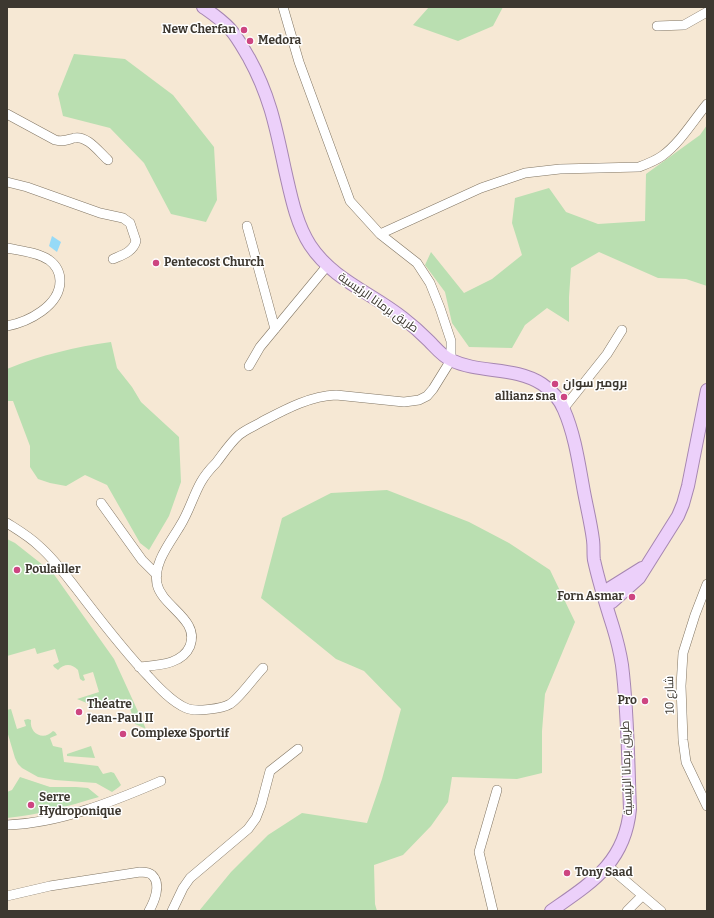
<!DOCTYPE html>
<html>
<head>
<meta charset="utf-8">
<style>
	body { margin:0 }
	#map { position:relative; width:714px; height:918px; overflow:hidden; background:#f6e8d4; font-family:Bitter,serif }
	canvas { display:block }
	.frame { position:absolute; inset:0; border:8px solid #3d3830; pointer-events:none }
</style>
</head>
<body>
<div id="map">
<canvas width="714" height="918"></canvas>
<div class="frame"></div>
</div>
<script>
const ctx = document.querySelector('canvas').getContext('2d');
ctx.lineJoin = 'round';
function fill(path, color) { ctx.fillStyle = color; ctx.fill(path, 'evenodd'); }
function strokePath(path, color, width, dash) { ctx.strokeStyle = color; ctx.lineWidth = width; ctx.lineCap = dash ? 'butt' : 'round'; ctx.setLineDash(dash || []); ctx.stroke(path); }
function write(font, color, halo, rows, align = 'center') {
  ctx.font = font + ' Bitter,Cairo,serif'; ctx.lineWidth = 3; ctx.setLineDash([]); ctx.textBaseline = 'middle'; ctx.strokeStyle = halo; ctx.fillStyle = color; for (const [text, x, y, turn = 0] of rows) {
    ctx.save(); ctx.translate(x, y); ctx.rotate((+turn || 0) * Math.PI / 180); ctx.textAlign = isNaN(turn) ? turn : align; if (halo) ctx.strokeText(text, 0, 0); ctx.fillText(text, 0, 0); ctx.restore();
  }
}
const green = new Path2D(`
	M429 7H503L493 26 458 41 413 25Z
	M74 54 125 59 173 95 214 147 217 200 206 222 171 214 144 163 110 128 63 116 58 94Z
	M707 125V286L686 279 658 278 599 252 571 268 569 297V322L547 308 525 325 512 348 469 347 452 323 445 292 425 265 431 252 464 293 492 279 522 255 512 223 515 198 549 188 566 212 598 224 645 221 646 174 700 135Z
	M111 342 117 368 132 387 141 402 179 437 181 482 169 516 149 550 140 543 107 485 85 475 66 486 50 483 38 479 30 467V446L13 401H7V369C41 355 75 347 111 342Z
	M387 490 469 522 509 543 550 570 575 622 545 694 542 731V773L517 779 452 777 448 802 431 826 403 855 374 865 375 904 377 911H199L231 872 268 835 302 813 367 823 382 779 401 709 364 671 336 659 261 598 282 518 331 493Z
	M7 539 15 543 53 573 114 659 146 729 135 724 127 699 99 708 77 699 99 692 93 672 83 675 85 680 83 681 80 679 78 670C71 663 64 664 58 670L54 667 53 665 59 662 55 649 37 654 35 648 7 656Z
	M11 709 17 729 26 726 24 720 28 719 31 720C29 734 44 741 53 731L55 732 57 735 50 738 53 746 62 748 64 762 98 766 103 774 111 772 114 773 121 785 119 787 112 792 96 783 55 780 38 777 22 768 18 764 15 758 7 731V710Z
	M91 746 95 758 67 756V754Z
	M20 777 50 787H76L88 788 99 797C68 806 39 815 7 818V792L12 790Z`);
const water = new Path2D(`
	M52 236 61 242 57 252 49 246Z`);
const minor = new Path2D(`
	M657 26 684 25 707 12
	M7 114 55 140C63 142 67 140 74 138 87 135 99 152 108 160
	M7 182 27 187 100 213 123 218 130 223 136 241C133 252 122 255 113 259
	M247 226 275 329
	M380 234 481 188 525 173 560 169 639 167C647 164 655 161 662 156 680 143 693 121 707 104
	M7 248C21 251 37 252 49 260 56 265 60 272 60 281 60 306 28 322 7 326
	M249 366 260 347 327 266
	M564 408 607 354 622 330
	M101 503 142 560 157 575
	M7 523C18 530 30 537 39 546 53 558 64 573 75 587 99 618 122 649 149 677 159 688 172 702 186 708 195 712 222 709 230 704 239 699 255 676 263 668
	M707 584 695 615 683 653 681 686 683 740 686 762 707 806
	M139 667C157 665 182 665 190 646 200 619 162 607 157 584 153 563 170 543 180 526 189 512 193 496 201 482 205 475 210 469 216 463 223 454 230 443 239 435 246 429 255 426 263 421 286 409 310 396 336 395L404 402 419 400 427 396 433 389 451 360V341L440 308 430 283 417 263 380 234 350 201 299 62 283 7
	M7 825C60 823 112 802 161 781
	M608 866 661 911
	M7 896 50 886 140 872C144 872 149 872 152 875 162 884 154 902 149 911
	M172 911 183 888 190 878 248 829 256 818 261 805 270 771 298 749
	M493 911 479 852 497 790
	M627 911 642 896`);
const major = new Path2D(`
	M203 7C213 14 222 20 230 29 238 38 243 48 249 58 270 96 276 128 285 170 291 196 296 223 310 245 333 280 372 293 403 318 412 325 421 333 429 341 436 348 442 356 451 360 480 374 514 366 542 384 551 390 560 400 564 410 575 435 579 465 584 492 587 508 591 524 593 540 594 547 593 554 594 560 599 583 606 605 613 627 617 640 620 652 622 665 628 713 628 761 630 809 625 863 591 883 551 911
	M602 593 642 568
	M606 604 612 602 639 578 678 516 683 504 688 486 707 390`);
const markers = [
	[244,30,4,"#cd4581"],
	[250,41,4,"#cd4581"],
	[156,263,4,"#cd4581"],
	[555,384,4,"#cd4581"],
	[564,397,4,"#cd4581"],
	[17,570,4,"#cd4581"],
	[632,597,4,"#cd4581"],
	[645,701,4,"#cd4581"],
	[79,712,4,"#cd4581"],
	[123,734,4,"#cd4581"],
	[31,805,4,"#cd4581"],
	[567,873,4,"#cd4581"]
];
const poiNames = [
	["New Cherfan",236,30,"right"],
	["Medora",258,41],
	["Pentecost Church",164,263],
	["برومير سوان",563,384],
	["allianz sna",556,397,"right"],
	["Poulailler",25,570],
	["Forn Asmar",624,597,"right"],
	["Pro",637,701,"right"],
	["Théatre",87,705],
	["Jean-Paul II",87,719],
	["Complexe Sportif",131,734],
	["Serre",39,798],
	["Hydroponique",39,812],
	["Tony Saad",575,873]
];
const streetNames = [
	["طريق برمانا الرئيسية",378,303,35],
	["شارع 10",670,695,-91],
	["طريق برمانا الرئيسية",627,768,-92]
];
fill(green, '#badfb1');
fill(water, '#96daf7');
strokePath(minor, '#817563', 10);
strokePath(major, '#a686b1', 14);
strokePath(minor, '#fff', 9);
strokePath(major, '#ecd0fa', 12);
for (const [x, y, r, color] of markers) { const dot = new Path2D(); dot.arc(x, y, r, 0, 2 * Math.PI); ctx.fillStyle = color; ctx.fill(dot); strokePath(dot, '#fff', 1.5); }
write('bold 12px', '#3d3830', '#fff', poiNames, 'left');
write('12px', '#3d3830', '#fff', streetNames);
</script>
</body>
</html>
